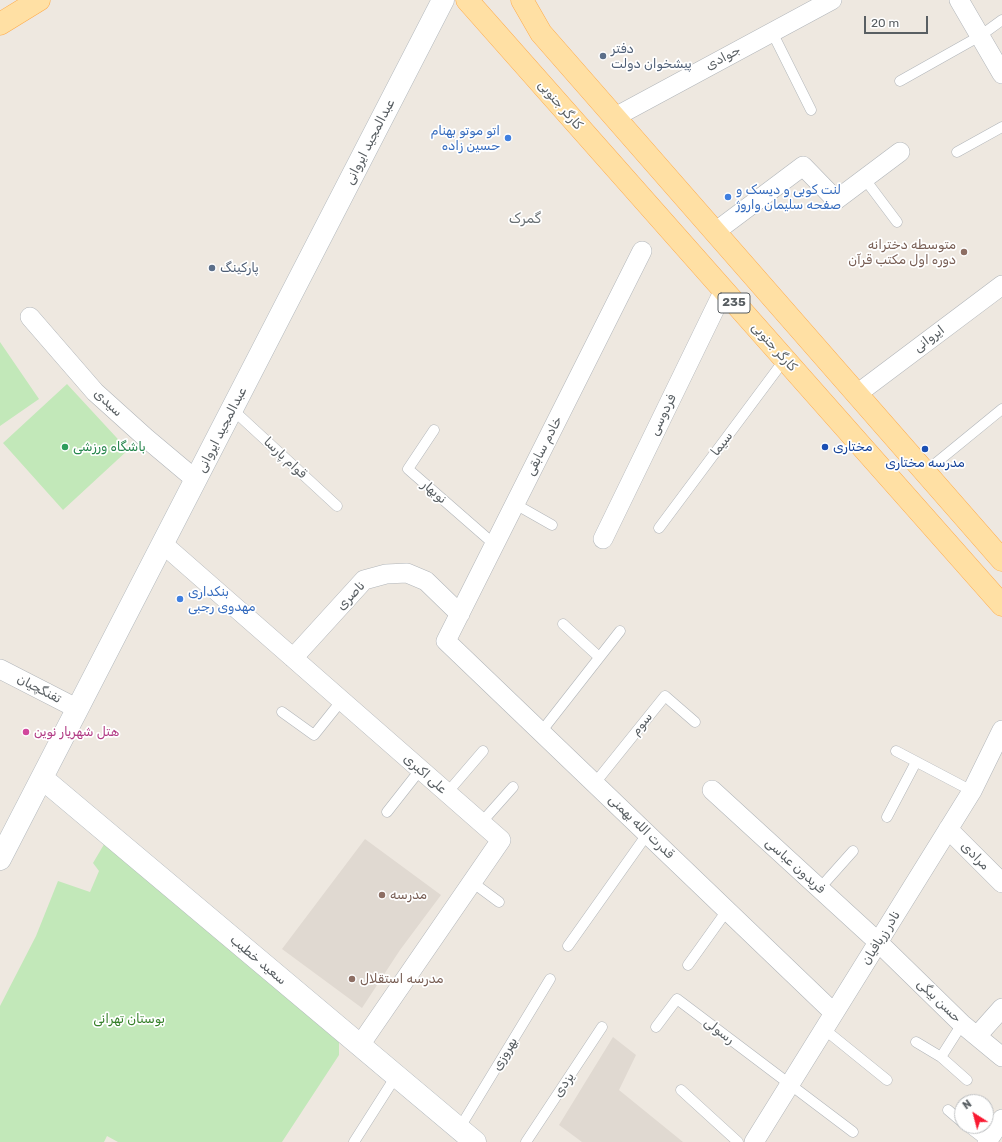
<!DOCTYPE html>
<html>
<head>
<meta charset="utf-8">
<style>
	body { margin:0 }
	#map { position:relative; width:1002px; height:1142px; overflow:hidden; background:#eee8e0; font-family:Rubik,sans-serif }
	canvas { display:block }
	.north { position:absolute; left:954px; top:1094px; width:40px; height:40px; box-sizing:border-box; background:#fff; border:1px solid #bdbfc1; border-radius:50%; rotate:324deg; font-size:11px; font-weight:700; line-height:16px; text-align:center; color:#595f63 }
	.north::after { content:''; display:block; margin:auto; width:14px; height:18px; background:#f91a32; clip-path:polygon(50% 0,100% 100%,50% 72%,0 100%) }
	.scale { position:absolute; left:864px; top:16px; width:64px; height:18px; box-sizing:border-box; border:2px solid #595f63; border-top:0; padding-left:5px; font-size:12px; line-height:14px; white-space:nowrap; color:#595f63; -webkit-text-stroke:3px #fff; paint-order:stroke }
</style>
</head>
<body>
<div id="map">
<canvas width="1002" height="1142"></canvas>
<div class="north">N</div>
<div class="scale">20 m</div>
</div>
<script>
const ctx = document.querySelector('canvas').getContext('2d');
ctx.lineJoin = 'round';
function fill(path, color) { ctx.fillStyle = color; ctx.fill(path, 'evenodd'); }
function strokePath(path, color, width, dash) { ctx.strokeStyle = color; ctx.lineWidth = width; ctx.lineCap = dash ? 'butt' : 'round'; ctx.setLineDash(dash || []); ctx.stroke(path); }
function write(font, color, halo, rows, align = 'center') {
  ctx.font = font + ' Rubik,Vazirmatn,sans-serif'; ctx.lineWidth = 3.5; ctx.setLineDash([]); ctx.textBaseline = 'middle'; ctx.strokeStyle = halo; ctx.fillStyle = color; for (const [text, x, y, turn = 0] of rows) {
    ctx.save(); ctx.translate(x, y); ctx.rotate((+turn || 0) * Math.PI / 180); ctx.textAlign = isNaN(turn) ? turn : align; if (halo) ctx.strokeText(text, 0, 0); ctx.fillText(text, 0, 0); ctx.restore();
  }
}
const education = new Path2D(`
	M365 839 441 895 400 950 362 1008 282 949Z
	M613 1037 636 1055 619 1090 683 1142H582L559 1125Z`);
const green = new Path2D(`
	M0 342 39 399 0 426Z
	M67 384 128 450 63 510 3 443Z
	M106 841 339 1042V1055L282 1142H118L107 1136 104 1142H0V1006L36 936 58 881 90 892 99 871 93 863Z`);
const lane = new Path2D(`
	M772 32 811 110
	M900 81 980 36 1002 20
	M957 152 1002 127
	M864 178 897 222
	M232 409 337 506
	M434 430 408 469 495 545
	M925 472 1002 409
	M515 504 552 525
	M659 528 785 359
	M563 624 599 657
	M282 712 314 735 342 700
	M541 732 620 631
	M896 751 972 791
	M595 783 665 696 695 722
	M447 793 483 751
	M387 812 420 770
	M887 817 916 762
	M481 823 513 787
	M472 882 499 902
	M820 888 853 851
	M568 946 648 833
	M688 965 728 909
	M962 1024 941 1057 967 1080
	M656 1027 677 999 853 1132
	M824 1029 887 1080
	M916 1042 941 1057
	M681 1090 738 1142
	M948 1110 962 1122
	M967 1126 988 1142
	M459 1129 550 979
	M354 1142 396 1076
	M526 1142 602 1027`);
const street = new Path2D(`
	M959 0 1002 74
	M615 117 832 0
	M715 232 803 166 836 200 900 152
	M642 251 446 641 834 1013
	M30 317 95 392 146 438 196 480
	M857 394 1002 285
	M603 539 724 290
	M163 544 501 840 360 1045
	M293 658 364 580 386 574 407 573 426 581 460 614
	M0 669 78 709
	M712 790 878 942 962 1024 1002 1057
	M948 829 1002 883
	M977 1036 1002 1008
	M754 1142 972 791 1002 730
	M987 1142 1002 1119`);
const secondary = new Path2D(`
	M42 778 475 1142
	M0 859 443 0`);
const primary = new Path2D(`
	M467 0 1002 605
	M522 0 541 33 1002 560
	M0 24 39 0`);
const markers = [
	[603,56,4,"#5c6f8a"],
	[508,138,4,"#3f7fe0"],
	[728,197,4,"#3f7fe0"],
	[964,252,4,"#8d6e63"],
	[212,268,4,"#5c6f8a"],
	[65,447,4,"#2e9e5b"],
	[825,447,4,"#1a4fb4"],
	[925,449,4,"#1a4fb4"],
	[180,599,4,"#3f7fe0"],
	[26,732,4,"#d1479c"],
	[382,895,4,"#8d6e63"],
	[352,979,4,"#8d6e63"]
];
const shields = [
	[734,303,32]
];
const shieldNames = [
	["235",734,303]
];
const serviceNames = [
	["دفتر",611,49],
	["پیشخوان دولت",611,64],
	["پارکینگ",220,268]
];
const streetNames = [
	["جوادی",723,58,-28],
	["کارگر جنوبی",560,105,49],
	["عبدالمجید ایروانی",370,142,-63],
	["ایروانی",929,339,-37],
	["کارگر جنوبی",774,347,48],
	["سیدی",108,403,43],
	["فردوسی",663,415,-64],
	["عبدالمجید ایروانی",222,430,-63],
	["سیما",722,444,-53],
	["خادم سابقی",544,446,-63],
	["قوام پارسا",285,458,43],
	["نوبهار",434,492,41],
	["ناصری",351,596,-46],
	["تفنگچیان",39,689,27],
	["سوم",642,724,-51],
	["علی اکبری",425,774,41],
	["قدرت الله بهمنی",641,827,44],
	["مرادی",975,856,45],
	["فریدون عباسی",795,866,42],
	["نادر زربافیان",881,938,-58],
	["سعید خطیب",258,960,40],
	["حسن بیگی",939,1001,44],
	["رسولی",719,1031,37],
	["بهروزی",505,1054,-59],
	["یزدی",564,1085,-56]
];
const shopNames = [
	["اتو موتو بهنام",500,131,"right"],
	["حسین زاده",500,146,"right"],
	["لنت کوبی و دیسک و",736,190],
	["صفحه سلیمان واروژ",736,205],
	["بنکداری",188,592],
	["مهدوی رجبی",188,607]
];
const educationNames = [
	["متوسطه دخترانه",956,245,"right"],
	["دوره اول مکتب قرآن",956,260,"right"],
	["مدرسه",390,895],
	["مدرسه استقلال",360,979]
];
const leisureNames = [
	["باشگاه ورزشی",73,447]
];
const transitNames = [
	["مختاری",833,447],
	["مدرسه مختاری",925,463,"center"]
];
const hotelNames = [
	["هتل شهریار نوین",34,732]
];
const parkNames = [
	["بوستان تهرانی",129,1019]
];
const neighbourhoodNames = [
	["گمرک",525,219]
];
fill(education, '#e0d9d1');
fill(green, '#c2e8b9');
strokePath(lane, '#b1b5b9', 11);
strokePath(street, '#b1b5b9', 20);
strokePath(secondary, '#b2b8bd', 23);
strokePath(primary, '#ffaa48', 23);
strokePath(lane, '#fff', 10);
strokePath(street, '#fff', 19);
strokePath(secondary, '#fff', 22);
strokePath(primary, '#ffe0a4', 22);
for (const [x, y, r, color] of markers) { const dot = new Path2D(); dot.arc(x, y, r, 0, 2 * Math.PI); ctx.fillStyle = color; ctx.fill(dot); strokePath(dot, '#fff', 1.5); }
for (const [x, y, w] of shields) { const box = new Path2D(); box.roundRect(x - w / 2, y - 10, w, 20, 3); ctx.fillStyle = '#fff'; ctx.fill(box); strokePath(box, '#595f63', 1); }
write('bold 12px', '#595f63', null, shieldNames);
write('13px', '#4e5e75', '#fff', serviceNames, 'left');
write('13px', '#595f63', '#fff', streetNames);
write('13px', '#366cbe', '#fff', shopNames, 'left');
write('13px', '#785e54', '#fff', educationNames, 'left');
write('13px', '#27864d', '#fff', leisureNames, 'left');
write('13px', '#164399', '#fff', transitNames, 'left');
write('13px', '#b23c85', '#fff', hotelNames, 'left');
write('13px', '#37812b', '#fff', parkNames);
write('14px', '#6a7175', '#fff', neighbourhoodNames);
</script>
</body>
</html>
